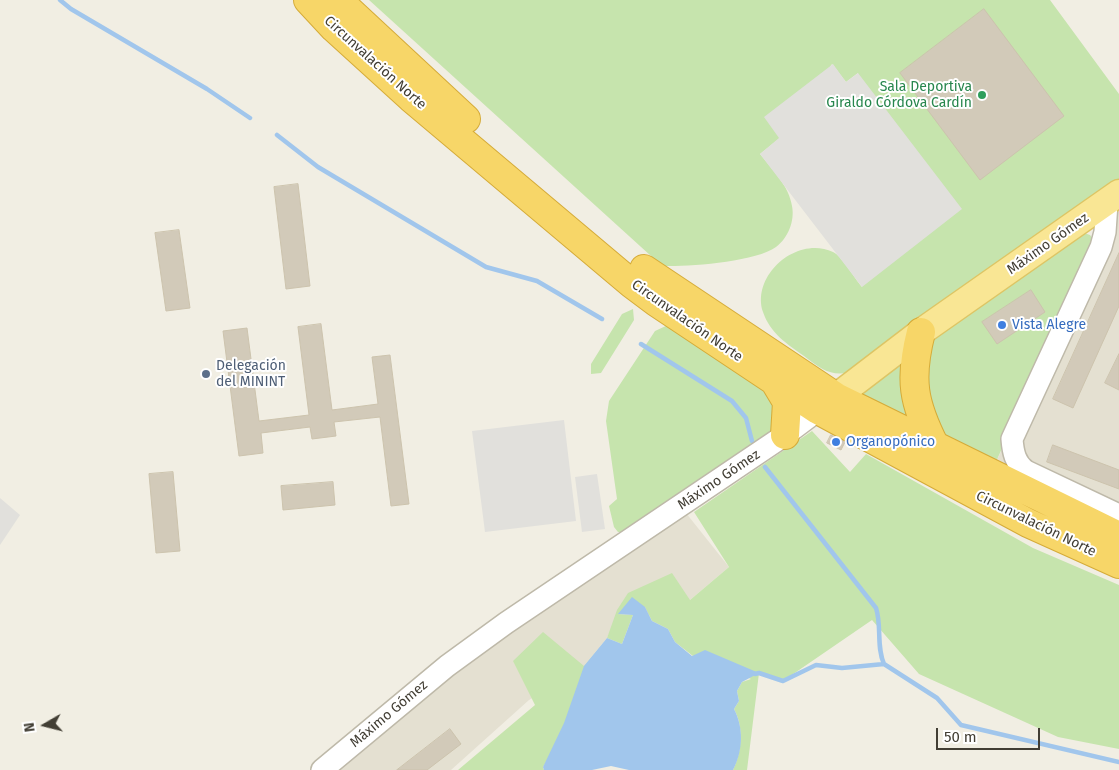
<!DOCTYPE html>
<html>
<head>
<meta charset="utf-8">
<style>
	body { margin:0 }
	#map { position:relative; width:1119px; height:770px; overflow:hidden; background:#f1eee3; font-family:"Fira Sans",sans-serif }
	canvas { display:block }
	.north { position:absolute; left:20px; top:700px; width:50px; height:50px; -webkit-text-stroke:4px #fff; paint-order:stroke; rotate:262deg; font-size:14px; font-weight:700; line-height:20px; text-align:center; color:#423e34 }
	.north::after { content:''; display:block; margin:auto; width:18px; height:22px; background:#423e34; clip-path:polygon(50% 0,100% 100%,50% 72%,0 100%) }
	.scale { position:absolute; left:936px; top:728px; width:104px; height:22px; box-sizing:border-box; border:2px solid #423e34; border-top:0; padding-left:6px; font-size:15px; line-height:18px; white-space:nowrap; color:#423e34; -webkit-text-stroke:4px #fff; paint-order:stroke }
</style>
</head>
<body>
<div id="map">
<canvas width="1119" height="770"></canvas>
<div class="north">N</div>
<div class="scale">50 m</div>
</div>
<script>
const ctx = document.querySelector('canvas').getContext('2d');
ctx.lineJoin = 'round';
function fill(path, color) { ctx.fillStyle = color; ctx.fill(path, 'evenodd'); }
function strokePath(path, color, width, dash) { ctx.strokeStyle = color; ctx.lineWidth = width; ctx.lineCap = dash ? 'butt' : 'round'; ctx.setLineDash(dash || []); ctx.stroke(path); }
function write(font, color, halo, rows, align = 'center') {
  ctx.font = font + ' "Fira Sans",sans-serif'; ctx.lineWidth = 4; ctx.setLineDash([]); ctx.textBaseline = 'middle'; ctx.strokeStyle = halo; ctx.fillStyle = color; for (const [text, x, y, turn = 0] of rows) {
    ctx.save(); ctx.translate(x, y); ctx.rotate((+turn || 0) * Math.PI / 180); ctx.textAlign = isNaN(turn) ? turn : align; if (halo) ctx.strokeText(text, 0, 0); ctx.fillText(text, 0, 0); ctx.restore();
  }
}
const residential = new Path2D(`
	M1119 208V513L995 464Z
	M686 513 729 567 671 616 618 614 607 638 584 666 529 700 451 770H334L502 635Z`);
const green = new Path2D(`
	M369 0H1050L1119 94V180L859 370C833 378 825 372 804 356 787 344 770 333 763 312 751 275 797 235 833 252 842 256 855 279 862 287L858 73 846 82 832 64 780 138 760 154C772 169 789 186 792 206 795 221 788 238 776 247 755 262 688 267 662 266Z
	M1084 233 1090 235 1095 242 995 464C973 452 926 431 924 403 923 384 929 361 931 342L1041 256Z
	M633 309 634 320 601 373 591 374V364L622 314Z
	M668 325 778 396 782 426 623 532H618L614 527 609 506 617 499 606 421 609 401 655 331Z
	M909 356 920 428 863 396 864 392Z
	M812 431 850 472 866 454 1033 548 1119 585V749L1058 737 919 674 872 620 783 681 759 673 747 770H733C742 752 744 727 734 709L739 701 737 691 742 682 751 679 699 654 693 656 675 642 668 629 652 621 645 607 618 614 633 615 622 644 607 638 617 610 628 593 672 573 690 600 729 567 694 512Z
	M543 632 584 666 601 646 609 663 543 767 544 770H458L535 705 513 661Z`);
const parking = new Path2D(`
	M833 64 846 82 858 73 962 209 862 287 760 154 779 138 764 117Z
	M564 420 576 521 485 532 472 431Z
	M597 474 605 529 582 532 575 477Z
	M0 498 20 515 0 545Z`);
const water = new Path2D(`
	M632 597 645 607 652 621 668 629 675 642 692 656 705 650 759 673 742 682 737 691 739 701 734 709C744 728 743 751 733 770H629L611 766 592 770H544L543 767 564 723 584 666 607 638 622 644 633 615 618 614Z`);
const stream = new Path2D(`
	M60 0 71 9 207 89 250 118
	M277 135 318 167 486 267 537 281 602 319
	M641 344 732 401 746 418 752 441
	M765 467 876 608C882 626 876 646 884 664
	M755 674 759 673 783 681 816 665 842 668 884 664 937 698 961 725 1119 762`);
const building = new Path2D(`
	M984 9 1064 116 980 180 900 73Z
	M298 184 310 286 286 289 274 187Z
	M179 230 190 308 166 311 155 233Z
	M1119 253V306L1073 408 1053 399Z
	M1031 290 1045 312 997 344 982 322Z
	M321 324 332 410 378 404 372 357 390 355 409 504 391 506 380 417 334 422 336 436 312 439 310 427 261 433 263 453 239 456 223 331 247 328 259 421 309 415 298 327Z
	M1119 354V390L1105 383Z
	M831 435 845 442 841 450 827 443Z
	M1053 445 1119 470V489L1047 462Z
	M173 472 180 551 156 553 149 474Z
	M333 482 335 505 283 510 281 486Z
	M450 729 461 744 427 770H397Z`);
const minor = new Path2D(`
	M1107 203 1105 232 1101 247 1012 439C1013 452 1015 463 1026 471L1119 515
	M322 770 447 666 506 623 785 435 829 402`);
const major = new Path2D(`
	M836 397 921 332 1119 193`);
const highway = new Path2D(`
	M308 0 334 28 411 98 632 284 656 302 818 410 1028 523 1119 564
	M338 0 466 119
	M644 269 836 397 1119 536
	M921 332C909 379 913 403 935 446
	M775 382 787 402 785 435`);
const markers = [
	[982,95,5,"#2e9e5b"],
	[1002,325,5,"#3f7fe0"],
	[206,374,5,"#5c6f8a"],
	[836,442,5,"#3f7fe0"]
];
const streetNames = [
	["Circunvalación Norte",375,63,42],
	["Máximo Gómez",1048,244,-35],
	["Circunvalación Norte",687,321,35],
	["Máximo Gómez",719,480,-34],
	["Circunvalación Norte",1036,524,26],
	["Máximo Gómez",389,714,-40]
];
const leisureNames = [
	["Sala Deportiva",972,87],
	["Giraldo Córdova Cardín",972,103]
];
const shopNames = [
	["Vista Alegre",1012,325],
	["Organopónico",846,442]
];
const serviceNames = [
	["Delegación",216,366],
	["del MININT",216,382]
];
fill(residential, '#e4e0d1');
fill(green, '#c6e4ad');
fill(parking, '#e1e0dc');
fill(water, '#a1c6ec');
strokePath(stream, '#a1c6ec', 4.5);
fill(building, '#d2cab9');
strokePath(building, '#ccc3ad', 1);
strokePath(minor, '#beb9a9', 24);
strokePath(major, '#ddc565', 29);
strokePath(highway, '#d5ab39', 30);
strokePath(minor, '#fff', 21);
strokePath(major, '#f9e694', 26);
strokePath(highway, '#f7d668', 28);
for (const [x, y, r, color] of markers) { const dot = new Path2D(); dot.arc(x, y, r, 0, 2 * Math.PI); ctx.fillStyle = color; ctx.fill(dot); strokePath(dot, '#fff', 2); }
write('14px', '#423e34', '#fff', streetNames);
write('14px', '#27864d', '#fff', leisureNames, 'right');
write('14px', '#366cbe', '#fff', shopNames, 'left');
write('14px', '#4e5e75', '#fff', serviceNames, 'left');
</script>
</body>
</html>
